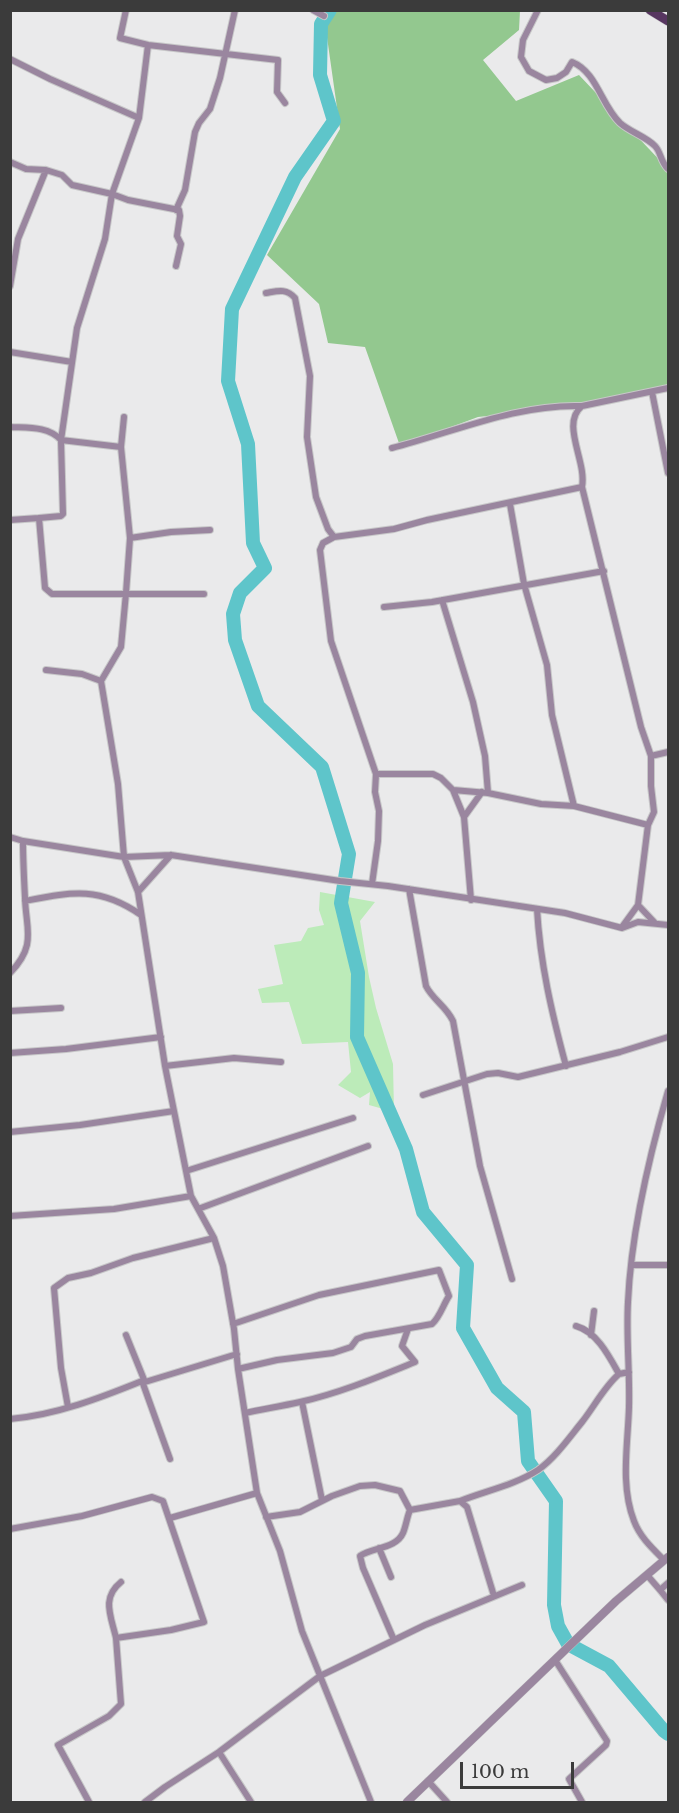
<!DOCTYPE html>
<html>
<head>
<meta charset="utf-8">
<style>
	body { margin:0 }
	#map { position:relative; width:679px; height:1813px; overflow:hidden; background:#eaeaeb; font-family:"Libre Baskerville",serif }
	canvas { display:block }
	.frame { position:absolute; inset:0; border:12px solid #3b3b3b; pointer-events:none }
	.scale { position:absolute; left:460px; top:1762px; width:114px; height:27px; box-sizing:border-box; border:3px solid #3b3b3b; border-top:0; padding-left:8px; font-size:18px; line-height:21px; white-space:nowrap; color:#3b3b3b; -webkit-text-stroke:4px #eaeaeb; paint-order:stroke }
</style>
</head>
<body>
<div id="map">
<canvas width="679" height="1813"></canvas>
<div class="frame"></div>
<div class="scale">100 m</div>
</div>
<script>
const ctx = document.querySelector('canvas').getContext('2d');
ctx.lineJoin = 'round';
function fill(path, color) { ctx.fillStyle = color; ctx.fill(path, 'evenodd'); }
function strokePath(path, color, width, dash) { ctx.strokeStyle = color; ctx.lineWidth = width; ctx.lineCap = dash ? 'butt' : 'round'; ctx.setLineDash(dash || []); ctx.stroke(path); }
const green = new Path2D(`
	M320 892 375 902 360 921 369 977 376 1008 393 1064 394 1112 369 1105 370 1092 360 1098 338 1085 351 1072 348 1042 302 1044 289 1002 262 1003 258 989 283 984 274 945 301 941 308 928 324 925 319 910Z`);
const forest = new Path2D(`
	M331 10 520 11 519 30 483 60 516 101 579 75 668 169V387L582 406 478 417 400 446 365 347 328 343 319 304 267 255 340 129 324 16Z`);
const river = new Path2D(`
	M330 10 321 24 320 75 334 121 295 177 232 309 228 381 248 444 253 543 265 568 240 593 233 614 235 640 258 706 322 767 349 854 341 903 358 973 357 1037 406 1149 423 1212 467 1265 463 1328 497 1388 524 1412 528 1461 556 1501 554 1605 558 1626 568 1644 609 1666 664 1731 668 1734`);
const minor = new Path2D(`
	M126 10 120 38 148 45 278 60 277 92 285 103
	M313 10 324 16
	M538 10 523 40 521 57 529 71 546 80 557 78 566 72 572 62C597 72 601 105 620 123 630 132 645 136 655 146 661 152 660 161 668 169
	M148 45 139 118 112 194 105 239 77 328 61 440 63 514 61 516 39 518 45 588 52 594H204
	M10 59 50 79 139 118
	M10 162 26 169 46 170 62 175 72 185 112 194 128 200 179 210 180 216 177 236 181 244 176 266
	M176 210 185 190 195 132 199 123 210 109 220 78 235 10
	M10 286 18 239 46 170
	M266 293C278 291 286 288 295 298L310 376 307 437 316 497 328 529 334 537
	M10 352 72 362
	M652 392 668 473
	M124 417 121 447 130 538 126 593 121 647 101 681 118 784 124 857 138 892 165 1066 191 1196 214 1238 223 1266 234 1329 238 1369 257 1493 280 1551 302 1631 371 1802
	M10 427C28 428 48 426 61 440L121 447
	M392 448C454 432 517 404 581 406
	M510 504 524 584 547 665 552 715 574 806
	M10 520 39 518
	M130 538 171 532 210 530
	M442 600 473 702 485 756 488 793
	M384 607 432 602 604 571
	M46 670 82 674 101 681
	M651 756 668 752
	M376 774H433L441 778 453 790 488 793 541 804 574 806 648 825
	M453 790 464 817
	M10 837 23 841 124 857 171 855 340 881 388 886 565 913 622 928 638 922 668 925
	M372 884 378 841 379 811 375 792 376 774 331 641 320 550 323 543 334 537 394 529 427 520 582 487
	M409 889 426 986C433 1000 446 1006 453 1021L480 1166 512 1279
	M138 892 171 855
	M471 900 464 817 482 792
	M25 901C72 892 99 886 141 915
	M638 905 655 923
	M537 909C540 963 552 1014 566 1066
	M622 927 638 905 648 825 654 812 651 786V756L641 727 582 487C587 461 560 424 582 406L668 388
	M10 973C37 945 26 930 25 898 24 879 23 860 23 841
	M10 1011 61 1008
	M10 1053 66 1049 161 1037
	M165 1066 234 1058 281 1062
	M423 1095 487 1074 498 1073 518 1077 620 1052 668 1037
	M10 1132 80 1125 174 1111
	M186 1171 353 1118
	M198 1209 368 1146
	M10 1216 114 1209 191 1196
	M631 1265H668
	M233 1324 319 1295 439 1270 449 1296C443 1305 440 1317 432 1324L365 1336 357 1339 351 1347 333 1353 277 1360 238 1369
	M576 1326C597 1332 609 1356 619 1374L629 1372
	M126 1335 145 1382
	M591 1335 594 1311
	M142 1381 170 1459
	M302 1402 322 1500
	M68 1407 61 1368 54 1288 68 1278 91 1273 133 1258 214 1238
	M245 1413C264 1409 282 1406 300 1402 340 1393 378 1377 415 1362L402 1346 408 1329
	M10 1419C56 1415 100 1398 142 1381L145 1382 237 1354
	M460 1501C485 1491 515 1485 538 1470 555 1458 569 1438 582 1422 594 1407 604 1387 619 1374
	M266 1517 300 1512 332 1496 360 1486 375 1485 400 1491 410 1510 460 1501 467 1507 494 1596
	M170 1518 257 1493
	M10 1529 82 1516 152 1497 163 1501 204 1622 171 1630 116 1638 121 1704 109 1716 58 1745 89 1802
	M379 1548 391 1577
	M664 1560C652 1548 640 1537 634 1521 620 1485 628 1444 629 1407 630 1372 626 1337 628 1302 631 1233 649 1157 668 1091
	M647 1575 660 1590 668 1583
	M660 1590 668 1600
	M116 1638C111 1616 101 1598 121 1582
	M394 1640 363 1568 360 1556C372 1547 396 1549 403 1533 406 1526 407 1517 410 1510
	M555 1660 607 1741 606 1745 569 1779 582 1802
	M219 1752 251 1802
	M428 1781 447 1802
	M145 1802 165 1787 219 1752 320 1676 425 1625 522 1585`);
const tertiary = new Path2D(`
	M407 1802 616 1601 668 1557`);
const primary = new Path2D(`
	M650 10 668 21`);
fill(green, '#bcebb9');
fill(forest, '#93c88f');
strokePath(river, '#5ec5ca', 14);
strokePath(minor, '#c7c7c8', 8);
strokePath(tertiary, '#c7c7c8', 9);
strokePath(primary, '#c7c7c8', 10);
strokePath(minor, '#9a869f', 6);
strokePath(tertiary, '#9a869f', 8);
strokePath(primary, '#573660', 9);
</script>
</body>
</html>
